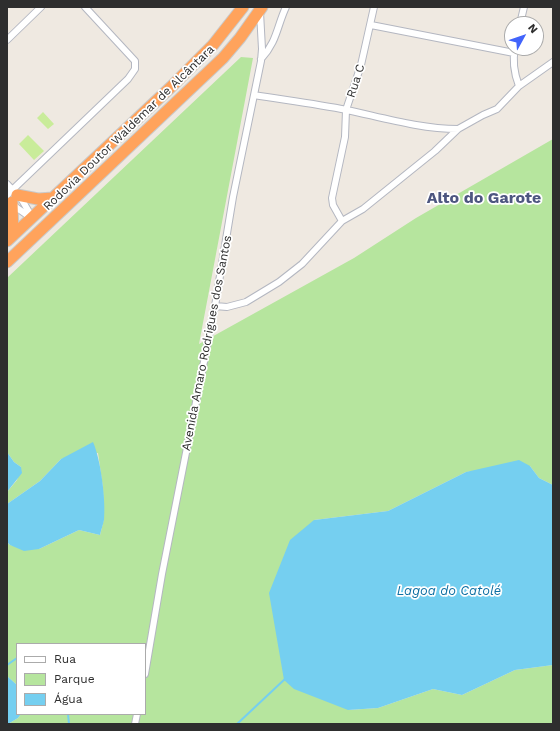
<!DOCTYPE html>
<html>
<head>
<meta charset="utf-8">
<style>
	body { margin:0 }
	#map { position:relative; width:560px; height:731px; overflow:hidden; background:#efe9e1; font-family:"Work Sans",sans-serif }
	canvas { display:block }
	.frame { position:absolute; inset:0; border:8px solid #2e2e2e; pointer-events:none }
	.legend { position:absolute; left:16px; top:643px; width:130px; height:72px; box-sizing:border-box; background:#fff; border:1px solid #ababab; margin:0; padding:5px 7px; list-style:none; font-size:12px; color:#2e2e2e }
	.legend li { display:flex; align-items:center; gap:8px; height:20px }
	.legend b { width:20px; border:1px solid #ababab }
	.north { position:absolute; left:504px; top:16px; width:40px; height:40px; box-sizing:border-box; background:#fff; border:1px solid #ababab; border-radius:50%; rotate:50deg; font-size:11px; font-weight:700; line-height:16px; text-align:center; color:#2e2e2e }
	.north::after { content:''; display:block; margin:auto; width:14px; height:18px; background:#4264fb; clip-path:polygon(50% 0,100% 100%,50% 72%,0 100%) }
</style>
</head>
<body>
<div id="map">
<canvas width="560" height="731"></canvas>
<div class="frame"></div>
<ul class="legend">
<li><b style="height:5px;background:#fff"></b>Rua</li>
<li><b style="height:11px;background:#b6e59e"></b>Parque</li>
<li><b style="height:11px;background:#75cff0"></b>Água</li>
</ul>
<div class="north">N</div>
</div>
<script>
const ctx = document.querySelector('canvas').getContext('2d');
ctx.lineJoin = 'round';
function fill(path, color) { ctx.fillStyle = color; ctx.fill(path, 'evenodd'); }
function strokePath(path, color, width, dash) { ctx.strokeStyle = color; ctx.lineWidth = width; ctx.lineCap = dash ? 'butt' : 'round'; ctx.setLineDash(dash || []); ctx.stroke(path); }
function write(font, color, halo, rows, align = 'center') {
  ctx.font = font + ' "Work Sans",sans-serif'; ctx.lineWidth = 3.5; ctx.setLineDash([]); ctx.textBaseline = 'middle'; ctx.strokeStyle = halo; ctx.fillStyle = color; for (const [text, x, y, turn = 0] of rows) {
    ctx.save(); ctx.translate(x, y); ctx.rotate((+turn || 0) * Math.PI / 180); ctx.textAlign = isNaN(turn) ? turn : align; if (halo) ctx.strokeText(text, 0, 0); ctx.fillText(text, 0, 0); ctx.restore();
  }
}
const green = new Path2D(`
	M241 57 253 58 199 344 354 258 416 218 553 139V485L539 478 530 466 466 472 388 511 314 520 348 710 378 708 433 689 462 695 515 670 553 665V724H8L18 718 21 714H145V644H17V685L7 676V542L10 545 39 549 79 530 100 535 104 519 103 488 98 453 61 459 40 481 7 504V492L17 480 21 467 14 462 7 452V278Z`);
const pitch = new Path2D(`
	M43 112 54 124 48 129 37 118Z
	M28 135 44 151 34 160 19 144Z`);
const water = new Path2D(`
	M93 442C101 460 106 500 104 520 103 525 101 530 100 535L79 530 39 549 24 551 10 545 7 542V504L40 481 61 459Z
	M7 452 14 462 21 467 22 473 7 492Z
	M519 460 530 466 539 478 553 485V665L515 670 462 695 433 689 378 708 348 710 294 689 284 680 269 593 290 540 314 520 388 511 466 472Z
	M7 676 17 685V714H21L18 718 8 724Z`);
const stream = new Path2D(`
	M7 665 17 658
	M68 714 69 724
	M237 724 286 678`);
const street = new Path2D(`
	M520 24 524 7
	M371 25 514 53
	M7 40 41 7
	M515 48C512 62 514 73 519 86
	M261 59C277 42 277 26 286 7
	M254 95C285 100 316 104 347 110 384 118 421 129 458 129
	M7 184 22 200 32 217
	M7 195 128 79 135 69V61L85 7
	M12 203 17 208 30 217
	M342 221 333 205 332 198 345 137 346 110 361 65 374 7
	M215 306 227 307 246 302 279 282 302 264 342 221 363 209 435 151 458 129 483 115 497 109 519 86 553 62
	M145 674 162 574 215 306 233 197 261 61 262 49 260 12
	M135 724 137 714`);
const highway = new Path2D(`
	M17 195 38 199 53 198
	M12 202 13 235
	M7 241 171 87 213 45 243 7
	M7 262 223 58 240 38 262 7`);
const streetNames = [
	["Rua C",356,81,-72],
	["Rodovia Doutor Waldemar de Alcântara",129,128,-44],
	["Avenida Amaro Rodrigues dos Santos",207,343,-79]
];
const waterNames = [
	["Lagoa do Catolé",449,591]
];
const districtNames = [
	["Alto do Garote",484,198]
];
fill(green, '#b6e59e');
fill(pitch, '#c9ec9a');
fill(water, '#75cff0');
strokePath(stream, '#75cff0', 2);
strokePath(street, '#b4b7c1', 8);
strokePath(highway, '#c9c9c9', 13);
strokePath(street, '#fff', 6);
strokePath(highway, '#ffa35c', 11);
write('12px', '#2e2e2e', '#fff', streetNames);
write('italic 13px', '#0d6fa3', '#fff', waterNames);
write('bold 16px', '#4d5680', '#fff', districtNames);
</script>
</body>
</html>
